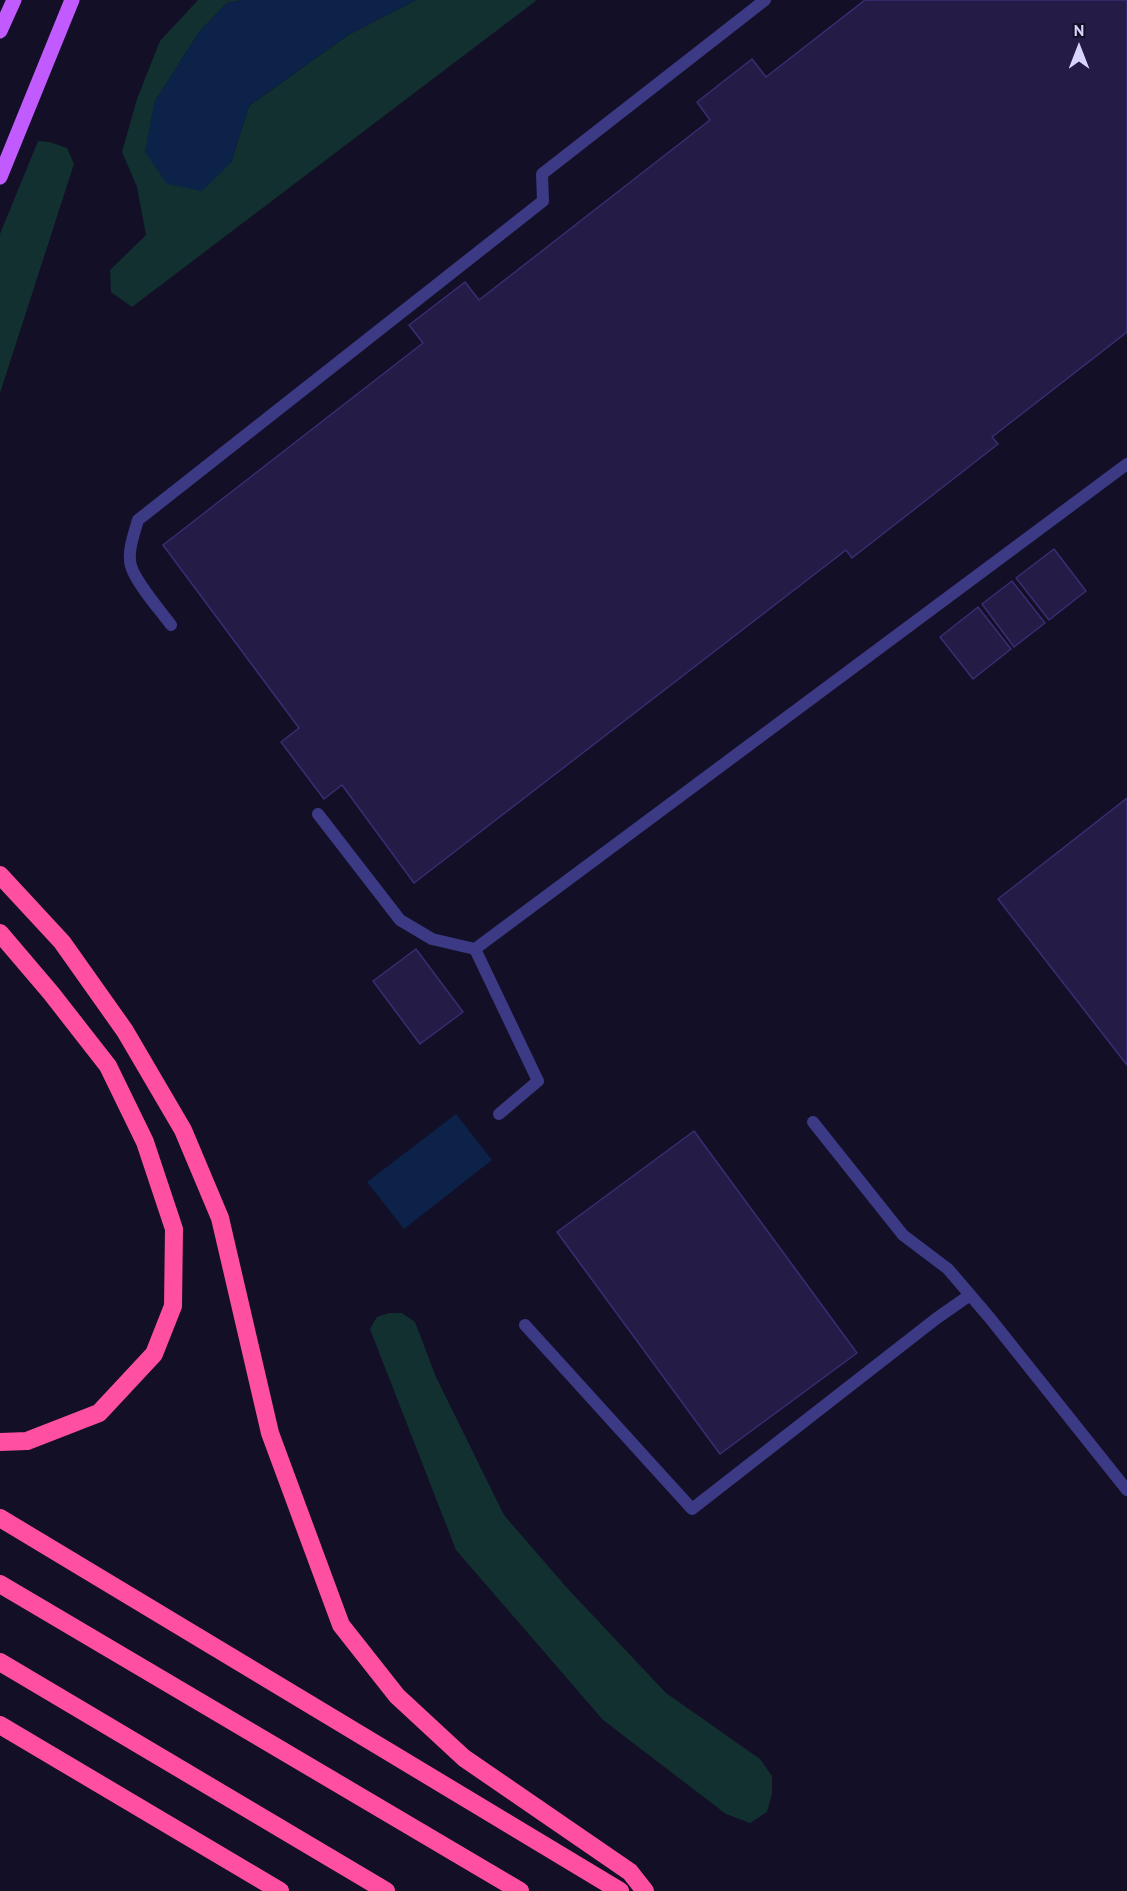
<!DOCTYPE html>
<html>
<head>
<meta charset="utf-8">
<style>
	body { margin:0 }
	#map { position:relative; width:1127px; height:1891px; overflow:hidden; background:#130f26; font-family:"PT Sans",sans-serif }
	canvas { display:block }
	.north { position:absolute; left:1049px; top:18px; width:60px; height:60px; -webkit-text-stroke:4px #130f26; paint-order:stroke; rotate:0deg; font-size:16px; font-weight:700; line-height:24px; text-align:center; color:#d9d4ff }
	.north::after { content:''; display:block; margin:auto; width:21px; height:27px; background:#d9d4ff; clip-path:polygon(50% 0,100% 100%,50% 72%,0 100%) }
</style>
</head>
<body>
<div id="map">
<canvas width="1127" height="1891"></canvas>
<div class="north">N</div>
</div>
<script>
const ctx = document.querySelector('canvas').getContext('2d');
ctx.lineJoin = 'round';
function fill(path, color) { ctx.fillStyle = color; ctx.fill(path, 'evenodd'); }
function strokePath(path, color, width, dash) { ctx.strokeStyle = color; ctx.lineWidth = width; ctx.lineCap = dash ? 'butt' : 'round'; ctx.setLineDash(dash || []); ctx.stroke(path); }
const green = new Path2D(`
	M198 0H243L227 3 199 32 154 103 231 163 249 106 348 35 416 0H537L132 307 111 292 110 270 146 235 137 187 122 152 137 99 160 41Z
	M38 141 50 142 67 148 74 164 0 393V234Z
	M389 1313H402L415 1322 436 1377 504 1515 567 1588 666 1693 760 1759 772 1776V1794L767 1812 750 1823 726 1814 603 1720 456 1550 370 1329 377 1317Z`);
const water = new Path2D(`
	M243 0H416L348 35 249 106 231 163 202 191 167 184 145 152 154 103 199 32 227 3Z
	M456 1114 492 1160 404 1229 367 1182Z`);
const building = new Path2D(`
	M865 0H1127V332L992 437 998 444 852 558 846 550 414 883 342 785 324 799 281 742 299 728 163 545 423 343 409 325 465 282 479 300 710 120 697 102 752 59 766 77Z
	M1054 549 1086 591 1049 620 1016 578Z
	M1012 581 1045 623 1014 647 982 604Z
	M978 607 1011 649 973 679 940 637Z
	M1127 798V1065L998 899Z
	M416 949 463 1012 420 1044 373 981Z
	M694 1131 857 1353 720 1454 557 1232Z`);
const lane = new Path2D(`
	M171 625C160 610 136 583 131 566 127 552 134 534 138 520L543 201 542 174 765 0
	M318 814 400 920 432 939 475 949 1127 464
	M475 949 538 1081 499 1114
	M813 1122 903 1235 948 1269 989 1317 1127 1490
	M525 1325 692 1509 937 1318 970 1295`);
const primary = new Path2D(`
	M0 31 14 0
	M0 177 72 0`);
const highway = new Path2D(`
	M0 875 62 942 125 1031 183 1130 220 1218 270 1433 341 1625 397 1696 464 1758 630 1872 645 1891
	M0 933 51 993 108 1066 145 1142 174 1229 173 1306 154 1354 99 1413 27 1441 0 1442
	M0 1518 620 1891
	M0 1584 520 1891
	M0 1662 386 1891
	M0 1725 280 1891`);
fill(green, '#12302f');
fill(water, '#0c2248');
fill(building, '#241b47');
strokePath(building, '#3b2d73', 1.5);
strokePath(lane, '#3d3a85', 12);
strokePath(primary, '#c25bff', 15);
strokePath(highway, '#ff4fa3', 18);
</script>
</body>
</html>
